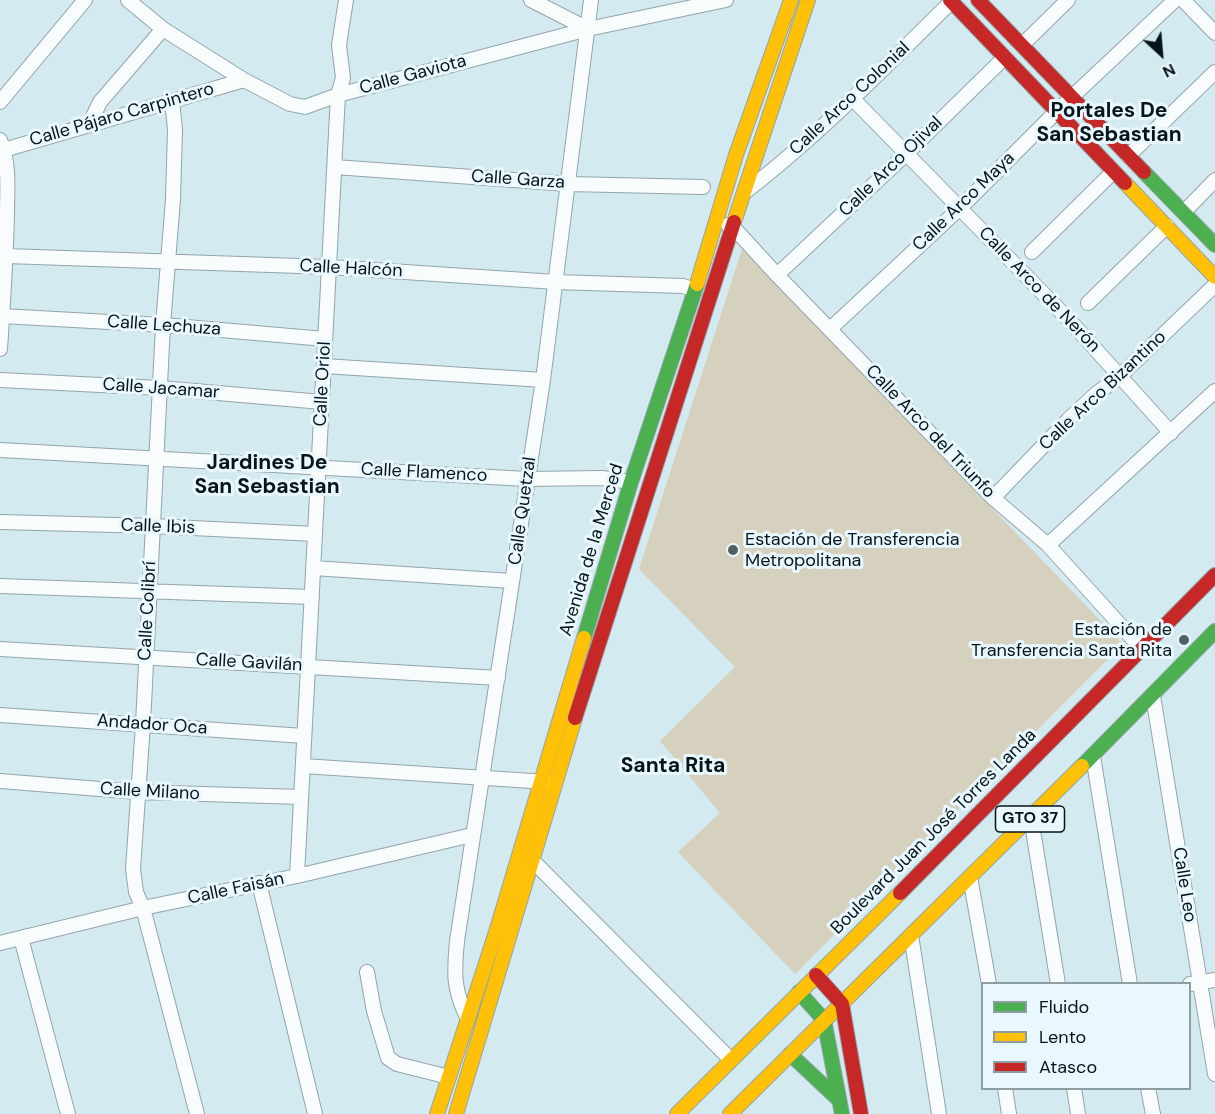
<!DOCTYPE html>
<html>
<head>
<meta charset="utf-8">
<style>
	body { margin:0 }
	#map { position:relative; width:1215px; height:1114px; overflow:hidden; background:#d3eaf0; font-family:"DM Sans",sans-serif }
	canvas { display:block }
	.legend { position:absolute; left:981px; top:982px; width:210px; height:108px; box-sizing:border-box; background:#e8f8fe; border:2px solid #8e9da2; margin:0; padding:8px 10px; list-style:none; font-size:18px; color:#061519 }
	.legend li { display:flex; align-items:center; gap:12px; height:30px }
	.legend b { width:30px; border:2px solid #8e9da2 }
	.north { position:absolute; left:1131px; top:24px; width:60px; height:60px; -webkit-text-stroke:4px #e8f8fe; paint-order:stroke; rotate:154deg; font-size:16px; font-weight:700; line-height:24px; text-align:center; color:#061519 }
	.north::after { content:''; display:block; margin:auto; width:21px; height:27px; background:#061519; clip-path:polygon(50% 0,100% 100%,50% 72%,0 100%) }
</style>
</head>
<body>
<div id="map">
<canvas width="1215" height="1114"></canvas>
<ul class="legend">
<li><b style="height:8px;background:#4caf50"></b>Fluido</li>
<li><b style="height:8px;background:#ffc107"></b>Lento</li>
<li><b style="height:8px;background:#c62828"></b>Atasco</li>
</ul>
<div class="north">N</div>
</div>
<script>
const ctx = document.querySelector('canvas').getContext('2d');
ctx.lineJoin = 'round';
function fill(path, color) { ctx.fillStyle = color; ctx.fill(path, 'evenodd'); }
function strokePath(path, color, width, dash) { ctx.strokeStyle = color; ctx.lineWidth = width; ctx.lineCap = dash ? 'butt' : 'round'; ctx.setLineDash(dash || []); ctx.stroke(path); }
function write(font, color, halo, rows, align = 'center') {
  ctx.font = font + ' "DM Sans",sans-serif'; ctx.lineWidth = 6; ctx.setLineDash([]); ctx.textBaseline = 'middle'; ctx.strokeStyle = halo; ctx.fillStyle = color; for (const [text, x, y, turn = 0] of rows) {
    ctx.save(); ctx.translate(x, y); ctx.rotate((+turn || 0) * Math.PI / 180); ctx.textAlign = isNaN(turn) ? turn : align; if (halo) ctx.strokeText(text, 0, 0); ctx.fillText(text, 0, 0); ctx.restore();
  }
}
const green = new Path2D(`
	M742 249 1123 644 795 974 678 852 720 813 660 741 735 667 639 569Z`);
const street = new Path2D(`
	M128 0 163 29 244 80 290 104 305 107 338 95 588 29 726 0
	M531 0 588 29
	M1183 0 1215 33
	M1022 45 1068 0
	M853 99 1070 321 1171 433
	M172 101 175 129 173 199 163 325 143 724 133 869 136 892 143 908 197 1114
	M0 102 85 0
	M89 125 100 102 163 29
	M0 140C10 164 7 189 7 214 6 259 3 304 0 349
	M0 151 244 80
	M1128 156 1215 72
	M335 167 568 184 703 187
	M745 192C819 135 885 67 951 2
	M1184 212 1215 180
	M728 225 733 227 777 275 993 498 1048 545 1141 648
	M1032 252 1113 172
	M6 256 329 267 556 282 683 286 695 290
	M777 275 906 154 1004 58
	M1088 303 1167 226
	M2 316 163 325 325 339
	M830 329 960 208 1056 112 1175 0
	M324 366 543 380
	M0 380 160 388 322 402
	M0 450 527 479 602 478 631 482
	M993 498 1068 420 1096 394 1119 377 1215 285
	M0 522 152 526 315 534
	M1048 545 1215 391
	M313 568 512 581
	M0 586 312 597
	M0 649 498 678
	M1153 696 1215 1074
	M0 715 304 736
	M1093 756 1130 984
	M303 766 547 782
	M0 781 137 792 301 797
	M1031 818 1058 984
	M533 861 731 1060
	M297 876 338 95 343 78 339 45 346 0
	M970 877 989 984
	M259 883 315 1114
	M911 935 939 1114
	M21 938 68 1114
	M0 943 143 908 297 876 472 835
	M367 972 374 1011 388 1058 397 1064 449 1077
	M1190 984 1215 980
	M468 1019C453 990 454 973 457 941L543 380 591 0
	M1005 1088 1009 1114
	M1074 1088 1078 1114
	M1148 1088 1153 1114`);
const fast = new Path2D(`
	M1144 172 1215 245
	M584 638 631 482 697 284
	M1082 766 1215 631
	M799 992 824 1020 842 1114
	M790 1054 839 1100`);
const slow = new Path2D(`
	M1125 183 1215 277
	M734 222 808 0
	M697 284 736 155 791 0
	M437 1114 497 929 584 638
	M456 1114 575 718
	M677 1114 900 893
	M730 1114 1082 766`);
const jam = new Path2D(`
	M950 0 1125 183
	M978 0 1144 172
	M575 718 734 222
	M900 893 1215 575
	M816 975 842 1004 861 1114`);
const markers = [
	[733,550,6,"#4e6064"],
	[1184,640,6,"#4e6064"]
];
const shields = [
	[1030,819,69]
];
const shieldNames = [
	["GTO 37",1030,819]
];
const streetNames = [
	["Calle Gaviota",413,75,-15],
	["Calle Arco Colonial",850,99,-43],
	["Calle Pájaro Carpintero",122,115,-16],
	["Calle Arco Ojival",891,167,-44],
	["Calle Garza",518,180,4],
	["Calle Arco Maya",964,202,-44],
	["Calle Halcón",351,269,3],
	["Calle Arco de Nerón",1039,290,46],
	["Calle Lechuza",164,326,4],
	["Calle Oriol",323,384,-87],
	["Calle Jacamar",161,389,4],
	["Calle Arco Bizantino",1103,391,-43],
	["Calle Arco del Triunfo",930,432,46],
	["Calle Flamenco",424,473,3],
	["Calle Quetzal",523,511,-82],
	["Calle Ibis",158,527,2],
	["Avenida de la Merced",592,550,-73],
	["Calle Colibrí",148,611,-87],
	["Calle Gavilán",249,663,3],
	["Andador Oca",152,725,4],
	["Calle Milano",150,792,3],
	["Boulevard Juan José Torres Landa",934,832,-45],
	["Calle Leo",1184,885,81],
	["Calle Faisán",236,889,-12]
];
const poiNames = [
	["Estación de Transferencia",745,540],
	["Metropolitana",745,561],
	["Estación de",1172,630,"right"],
	["Transferencia Santa Rita",1172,651,"right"]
];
const quarterNames = [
	["Portales De",1109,111],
	["San Sebastian",1109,135],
	["Jardines De",267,463],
	["San Sebastian",267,487],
	["Santa Rita",673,766]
];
fill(green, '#d6d0be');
strokePath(street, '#93a5aa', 16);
strokePath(fast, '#93a5aa', 16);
strokePath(slow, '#93a5aa', 16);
strokePath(jam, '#93a5aa', 16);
strokePath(street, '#f8fcfd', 14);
strokePath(fast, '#4caf50', 14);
strokePath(slow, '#ffc107', 14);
strokePath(jam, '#c62828', 14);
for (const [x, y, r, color] of markers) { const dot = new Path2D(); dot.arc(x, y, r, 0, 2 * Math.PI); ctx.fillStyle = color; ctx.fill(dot); strokePath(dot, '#e8f8fe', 2); }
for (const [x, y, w] of shields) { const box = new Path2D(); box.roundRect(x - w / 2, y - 13, w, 26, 4.5); ctx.fillStyle = '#e8f8fe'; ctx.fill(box); strokePath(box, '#061519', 1.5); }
write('bold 16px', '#061519', null, shieldNames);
write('18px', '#061519', '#e8f8fe', streetNames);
write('18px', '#061519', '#e8f8fe', poiNames, 'left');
write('bold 21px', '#061519', '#e8f8fe', quarterNames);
</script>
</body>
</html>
